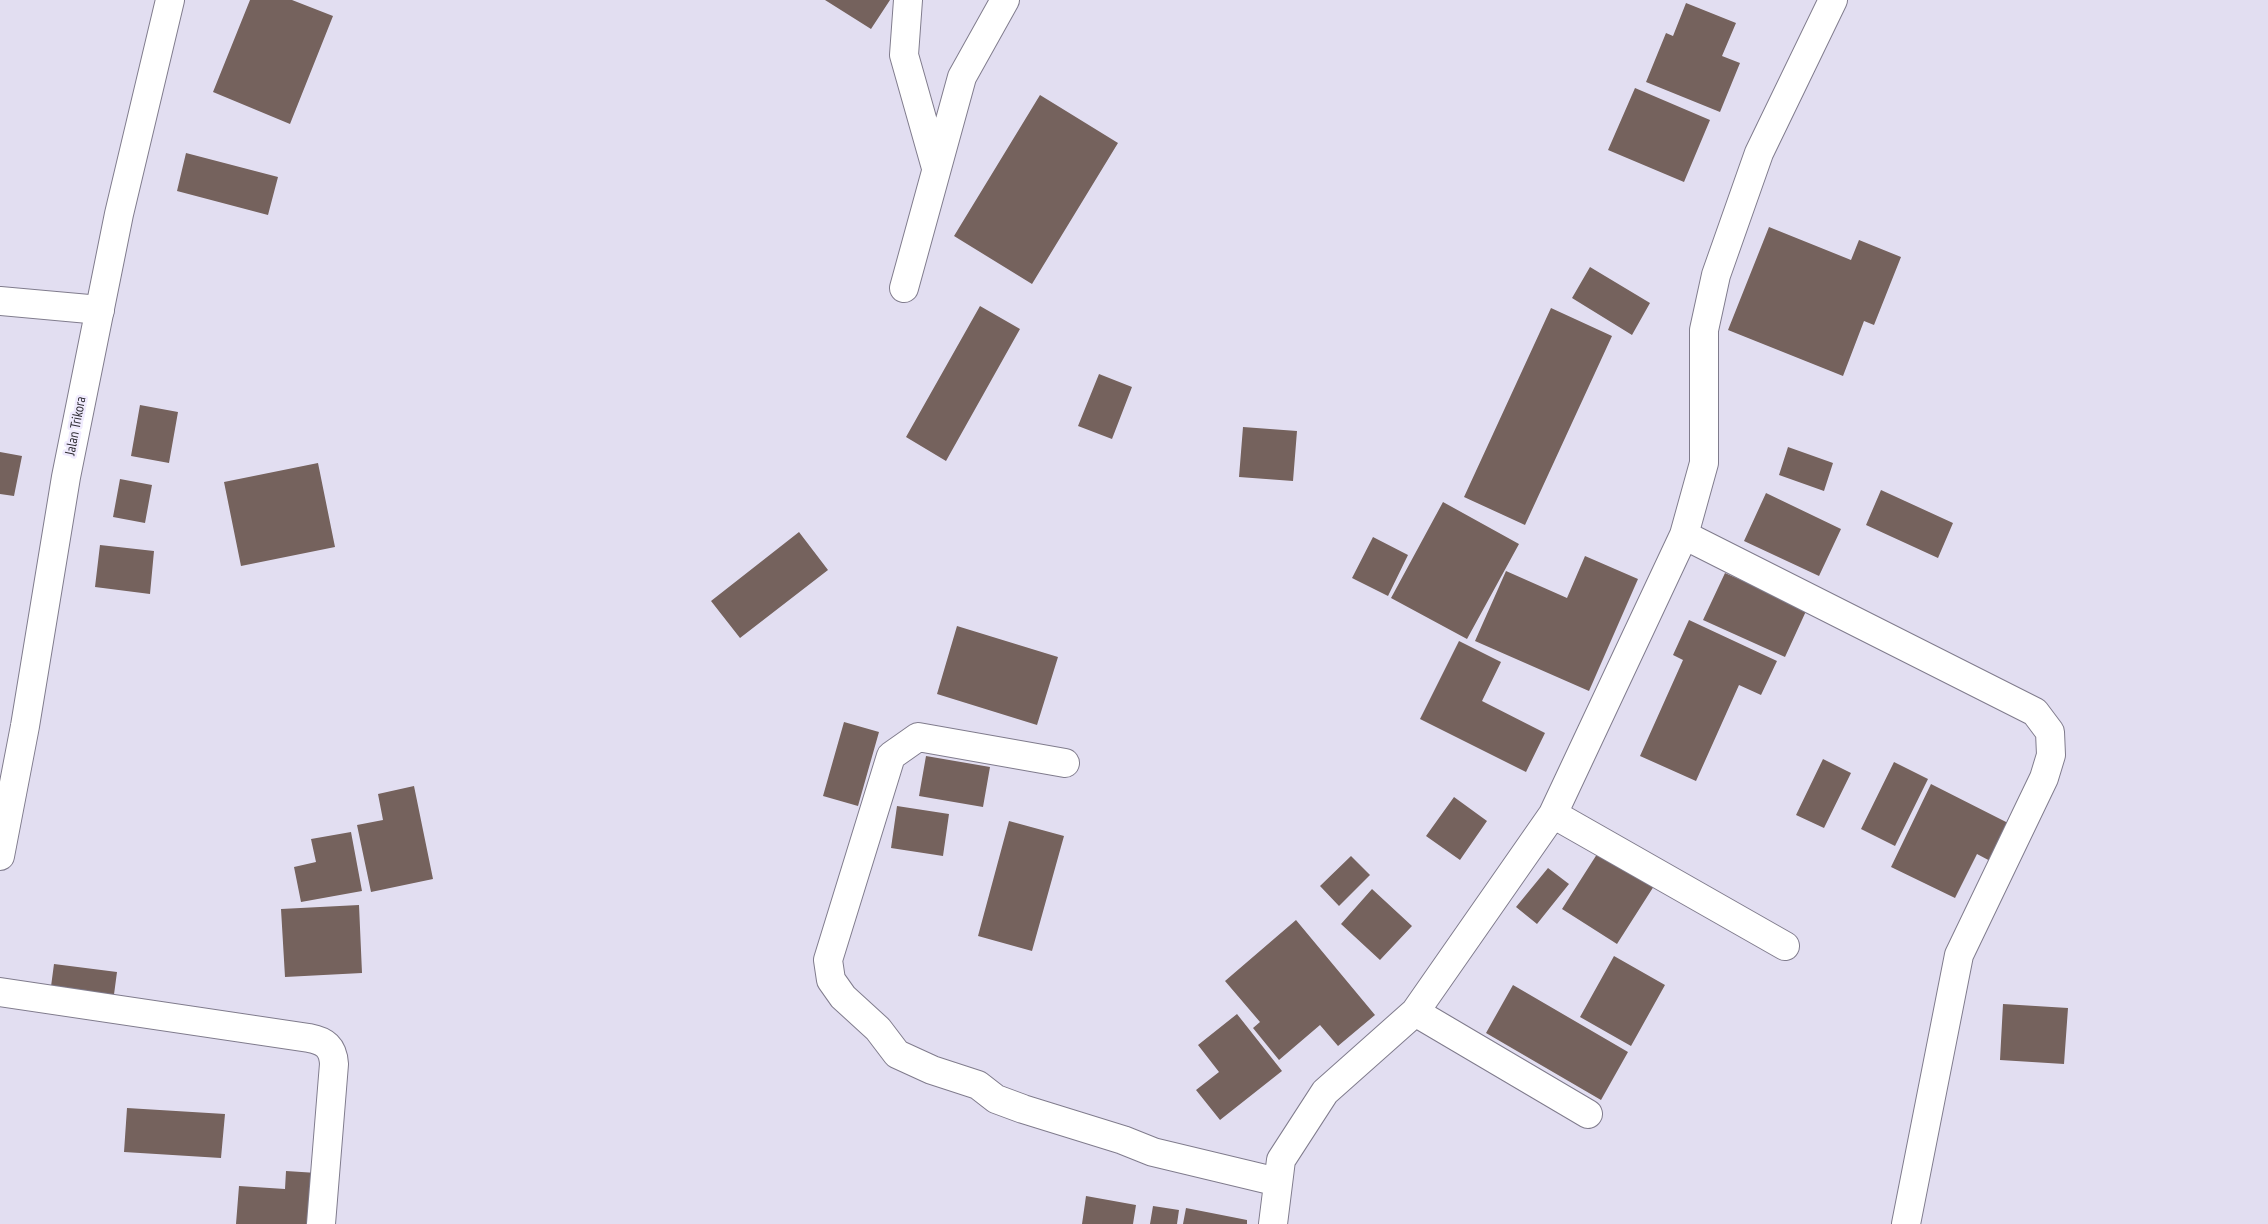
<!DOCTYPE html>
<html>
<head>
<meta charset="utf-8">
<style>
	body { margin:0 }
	canvas { display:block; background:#e2def1 }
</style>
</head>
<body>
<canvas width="2268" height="1224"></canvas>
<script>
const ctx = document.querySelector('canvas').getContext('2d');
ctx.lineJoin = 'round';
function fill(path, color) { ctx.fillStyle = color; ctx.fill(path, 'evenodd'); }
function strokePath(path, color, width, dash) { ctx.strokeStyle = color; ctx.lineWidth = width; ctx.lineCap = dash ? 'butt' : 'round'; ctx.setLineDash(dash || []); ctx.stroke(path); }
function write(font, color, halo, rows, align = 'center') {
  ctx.font = font + ' "PT Sans Narrow",sans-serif'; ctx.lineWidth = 5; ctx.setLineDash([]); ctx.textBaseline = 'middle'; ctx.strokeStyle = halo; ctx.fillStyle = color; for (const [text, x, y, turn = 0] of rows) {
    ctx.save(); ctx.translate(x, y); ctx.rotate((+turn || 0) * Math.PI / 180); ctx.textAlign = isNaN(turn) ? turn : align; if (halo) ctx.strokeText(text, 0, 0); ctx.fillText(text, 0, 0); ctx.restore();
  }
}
const building = new Path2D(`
	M250 0H292L333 16 290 124 213 92Z
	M825 0H890L871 29Z
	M1686 3 1736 23 1722 56 1740 63 1720 112 1646 82 1666 33 1673 36Z
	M1635 88 1710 120 1684 182 1608 150Z
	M1040 95 1118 143 1032 284 954 236Z
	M186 153 278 177 268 215 177 191Z
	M1769 227 1851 260 1859 240 1901 257 1874 325 1864 321 1843 376 1728 330Z
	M1590 267 1650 303 1632 335 1572 298Z
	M980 306 1020 329 946 461 906 437Z
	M1551 308 1612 336 1525 525 1464 497Z
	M1099 374 1132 387 1112 439 1078 426Z
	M140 405 178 412 169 463 131 456Z
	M1243 427 1297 431 1293 481 1239 477Z
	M1788 447 1833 463 1824 491 1779 475Z
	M0 452 22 456 14 496 0 494Z
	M318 463 335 547 241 566 224 482Z
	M120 479 152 485 145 523 113 517Z
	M1881 490 1953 523 1938 558 1866 525Z
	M1766 493 1841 529 1819 576 1744 541Z
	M1443 502 1519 544 1467 639 1391 598Z
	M799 532 828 570 740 638 711 601Z
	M1373 537 1408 555 1388 596 1352 578Z
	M100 545 154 551 150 594 95 587Z
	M1585 556 1638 579 1589 691 1475 641 1506 571 1567 598Z
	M1725 573 1807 609 1785 657 1703 620Z
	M1689 620 1777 661 1761 695 1739 685 1696 781 1640 756 1683 660 1673 655Z
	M957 626 1058 657 1037 725 937 694Z
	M1459 641 1501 662 1482 701 1545 733 1526 772 1420 719Z
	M844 722 879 732 858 806 823 796Z
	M926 756 990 767 983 807 919 796Z
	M1823 759 1851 773 1824 828 1796 815Z
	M1894 762 1928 779 1895 846 1861 829Z
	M1931 784 2012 825 1994 863 1977 854 1955 898 1891 867Z
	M414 786 433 879 371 892 357 825 383 820 378 794Z
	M1454 797 1487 821 1460 860 1426 836Z
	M897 806 949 814 943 856 891 848Z
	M1009 821 1064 836 1032 951 978 936Z
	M351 832 362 891 301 902 294 867 316 862 311 839Z
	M1599 851 1654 886 1617 944 1562 909Z
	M1351 856 1370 875 1339 906 1320 886Z
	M1548 868 1569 884 1537 924 1516 907Z
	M1372 889 1412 926 1380 960 1341 924Z
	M359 905 362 973 285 977 281 909Z
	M1296 920 1375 1015 1338 1046 1320 1025 1279 1060 1253 1028 1260 1022 1225 981Z
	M1614 956 1665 985 1631 1046 1580 1017Z
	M54 964 117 972 113 1002 50 994Z
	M1513 985 1628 1052 1601 1100 1486 1033Z
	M2003 1004 2068 1008 2064 1064 2000 1060Z
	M1237 1014 1282 1071 1220 1120 1196 1090 1219 1072 1198 1045Z
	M127 1108 225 1114 221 1158 124 1152Z
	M286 1171 317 1173 313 1224H236L239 1186 285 1189Z
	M1086 1196 1136 1205 1133 1224H1082Z
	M1153 1206 1179 1210 1177 1224H1150Z
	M1186 1208 1247 1220V1224H1183Z`);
const street = new Path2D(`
	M908 0 904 55 936 168
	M904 288 962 77 1005 0
	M0 301 100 310
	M1684 535 2035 712 2050 732 2051 755 2044 778 1959 955 1906 1224
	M1065 763 918 737 891 756 828 960 831 980 843 997 878 1029 897 1054 932 1070 978 1085 996 1099 1023 1109 1123 1140 1153 1152 1278 1182
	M1553 814 1785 946
	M0 992 309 1038C325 1041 333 1047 334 1064L321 1224
	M1415 1012 1588 1114
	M1273 1224 1281 1160 1325 1092 1415 1012 1553 814 1684 535 1704 463V330L1716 275 1759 153 1833 0`);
const primary = new Path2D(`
	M0 856 25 726 66 477 119 214 170 0`);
const streetNames = [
	["Jalan Trikora",76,426,-79]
];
fill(building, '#75625d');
strokePath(street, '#807c8d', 30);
strokePath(primary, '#807c8d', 30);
strokePath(street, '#fff', 28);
strokePath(primary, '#fff', 28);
write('14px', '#302e35', '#f0ebfe', streetNames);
</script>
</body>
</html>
